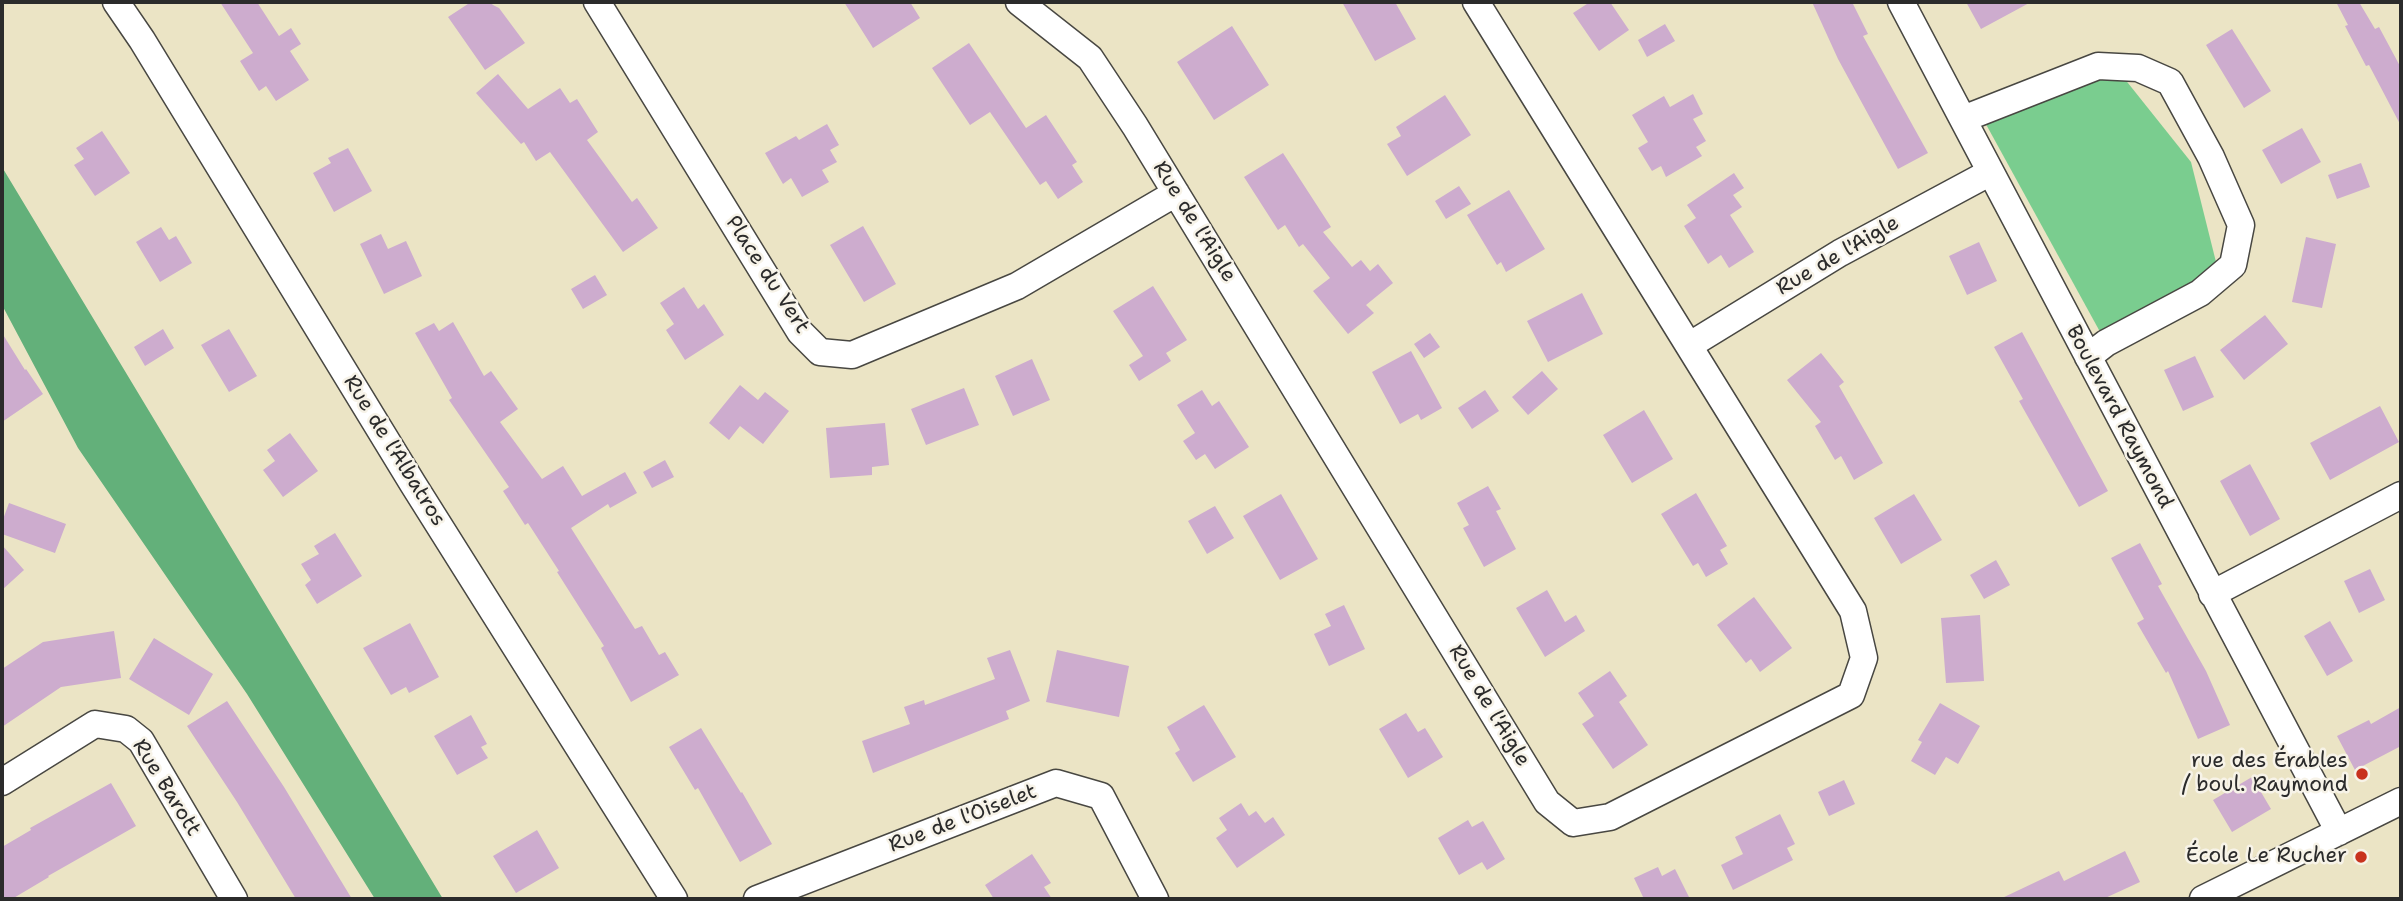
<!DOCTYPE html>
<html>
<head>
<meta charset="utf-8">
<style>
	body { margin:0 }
	#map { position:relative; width:2403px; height:901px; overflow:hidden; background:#ebe4c5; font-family:"Shantell Sans",sans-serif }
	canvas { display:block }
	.frame { position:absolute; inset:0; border:4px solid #2b2b2b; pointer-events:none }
</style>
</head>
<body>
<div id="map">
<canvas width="2403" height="901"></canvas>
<div class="frame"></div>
</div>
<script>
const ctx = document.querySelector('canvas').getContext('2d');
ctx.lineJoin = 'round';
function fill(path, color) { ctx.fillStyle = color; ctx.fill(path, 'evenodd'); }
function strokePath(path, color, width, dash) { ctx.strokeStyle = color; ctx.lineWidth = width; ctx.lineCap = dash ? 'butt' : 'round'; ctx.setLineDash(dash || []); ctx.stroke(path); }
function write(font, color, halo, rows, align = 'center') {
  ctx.font = font + ' "Shantell Sans",sans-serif'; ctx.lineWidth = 5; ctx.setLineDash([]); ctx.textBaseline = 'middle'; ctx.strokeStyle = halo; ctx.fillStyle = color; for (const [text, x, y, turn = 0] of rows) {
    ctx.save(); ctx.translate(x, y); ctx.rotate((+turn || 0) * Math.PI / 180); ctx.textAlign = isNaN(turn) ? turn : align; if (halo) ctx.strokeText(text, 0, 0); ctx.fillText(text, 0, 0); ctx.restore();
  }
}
const green = new Path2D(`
	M2120 73 2191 162 2218 270 2110 350 1982 117Z`);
const forest = new Path2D(`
	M2 167 443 899H375L247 694 78 448 2 305Z`);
const building = new Path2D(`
	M220 2H257L279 36 291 28 301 44 290 51 309 80 276 101 266 86 259 91 240 61 253 53Z
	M471 2H490L493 5 499 8 525 43 485 70 448 17Z
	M844 2H910L920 18 873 48Z
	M1342 2H1395L1416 39 1375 61Z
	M1590 2H1610L1629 30 1599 51 1573 13Z
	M1812 2H1852L1868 34 1863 36 1928 153 1898 169 1838 59Z
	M1966 2H2031L1981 29Z
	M2336 2H2359L2375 29 2379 27 2401 68V126L2369 65 2366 66 2345 26 2348 25Z
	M1665 24 1675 41 1647 57 1638 40Z
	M1232 26 1269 85 1214 120 1177 62Z
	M2232 29 2271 91 2244 108 2206 45Z
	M969 43 1026 128 1046 115 1077 162 1072 165 1083 182 1058 199 1046 181 1040 185 990 112 970 125 932 68Z
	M498 74 528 109 560 88 570 103 577 99 598 132 587 140 632 202 637 198 658 228 623 252 550 152 536 161 524 142 521 144 476 93Z
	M1693 94 1703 114 1693 119 1706 141 1696 147 1702 156 1666 177 1661 166 1652 171 1638 148 1648 142 1632 115 1664 96 1670 107Z
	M1445 95 1471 135 1407 176 1387 144 1401 136 1396 127Z
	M827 124 839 145 830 150 837 162 822 170 829 182 802 197 791 178 783 184 765 153 796 136 799 140Z
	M2302 128 2321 162 2281 184 2262 150Z
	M102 131 130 173 95 196 74 165 84 159 76 148Z
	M348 148 372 191 334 212 313 173 331 163 328 158Z
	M1283 153 1331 227 1323 232 1352 267 1361 260 1370 271 1378 264 1393 283 1366 305 1374 313 1348 334 1313 291 1330 278 1303 244 1299 247 1285 225 1278 230 1244 177Z
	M2361 163 2370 187 2337 199 2328 175Z
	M1734 173 1744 188 1733 195 1742 207 1730 215 1754 252 1729 268 1721 255 1708 264 1684 226 1696 218 1687 205Z
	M1459 186 1471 204 1446 219 1435 201Z
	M1509 190 1545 249 1506 272 1501 262 1497 265 1467 215Z
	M863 226 896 284 864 302 830 245Z
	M161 227 169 240 176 236 192 263 160 282 136 242Z
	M381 234 388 249 406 241 422 276 384 294 360 244Z
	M2306 237 2336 244 2322 308 2292 302Z
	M1979 242 1997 281 1967 295 1949 256Z
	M595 275 607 295 583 309 571 289Z
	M1153 286 1187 340 1166 353 1171 361 1139 381 1129 365 1143 356 1113 311Z
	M684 287 698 309 704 304 724 335 685 360 666 330 674 324 660 303Z
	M1582 293 1603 334 1548 362 1527 321Z
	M2265 315 2288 344 2244 380 2220 350Z
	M453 322 484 376 491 371 518 409 500 422 542 479 563 466 582 496 625 472 637 493 610 508 608 504 571 528 635 629 642 626 659 655 665 652 679 675 631 702 601 648 604 646 557 572 559 571 528 523 525 525 503 491 509 487 449 400 452 398 415 333 434 323 439 331Z
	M163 329 174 348 145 366 134 347Z
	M229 329 257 376 229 392 201 345Z
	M2022 332 2108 491 2079 507 2019 401 2023 399 1994 347Z
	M2 333 25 370 26 369 43 394 2 422Z
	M1430 333 1440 347 1424 358 1414 344Z
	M1411 351 1442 408 1421 420 1418 414 1400 424 1372 372Z
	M1821 353 1844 382 1839 386 1883 463 1854 480 1841 456 1835 460 1815 426 1821 422 1787 380Z
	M2195 356 2214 397 2183 411 2164 370Z
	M1032 359 1050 400 1013 416 995 376Z
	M1542 371 1558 389 1528 415 1512 397Z
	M740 385 758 400 765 392 789 411 763 444 740 426 729 440 709 423Z
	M964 388 979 425 926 445 911 409Z
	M1202 390 1212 406 1219 401 1249 447 1215 469 1205 454 1196 460 1183 441 1195 433 1177 405Z
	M1485 390 1499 411 1472 429 1458 408Z
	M2380 406 2399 442 2330 480 2310 443Z
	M1644 410 1673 459 1632 483 1603 435Z
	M885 423 889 465 872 467V475L830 478 826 428Z
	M290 433 318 471 283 497 263 470 275 461 267 450Z
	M665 460 674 477 652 488 643 472Z
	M2250 464 2280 519 2250 536 2220 481Z
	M1488 486 1501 509 1496 511 1516 549 1484 567 1463 528 1469 525 1457 503Z
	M1696 493 1727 546 1720 550 1728 564 1706 577 1698 563 1693 566 1661 514Z
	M1281 494 1318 559 1280 580 1243 516Z
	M1914 494 1942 540 1901 564 1874 518Z
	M9 503 66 524 55 553 2 534V522Z
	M1215 506 1234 538 1207 554 1188 521Z
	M335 533 362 576 317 604 305 585 311 580 301 564 319 554 314 546Z
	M2140 543 2162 584 2158 586 2206 671 2230 725 2198 739 2168 671 2166 673 2137 623 2144 619 2111 558Z
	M2 545 24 570 2 590Z
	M1996 560 2010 585 1984 599 1970 575Z
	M2370 569 2385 600 2359 613 2344 581Z
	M1547 590 1565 622 1576 615 1585 631 1545 657 1516 608Z
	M1754 597 1792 648 1760 672 1751 659 1746 663 1717 625Z
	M1344 605 1365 649 1329 666 1314 634 1331 626 1325 614Z
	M1980 615 1984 681 1946 683 1941 618Z
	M2330 621 2353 661 2327 676 2304 636Z
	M410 623 439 677 409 693 406 687 391 695 363 648Z
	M114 631 121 678 61 687 2 727V669L43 642Z
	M154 638 213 674 189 715 129 679Z
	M1010 650 1030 701 1006 711 1009 719 873 773 862 741 910 724 904 707 924 700 925 705 995 679 987 658Z
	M1057 650 1129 666 1119 717 1046 702Z
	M1610 671 1627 696 1619 702 1648 745 1613 769 1582 724 1594 716 1578 693Z
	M227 701 284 787 352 899H296L237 802 187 726Z
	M1940 703 1980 726 1958 764 1946 757 1935 775 1911 761 1922 742 1918 740Z
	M1204 705 1236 757 1193 782 1175 753 1180 750 1167 727Z
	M2401 707V746L2355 770 2337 736 2369 720 2371 724Z
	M1406 713 1418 732 1425 728 1443 757 1408 778 1379 729Z
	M471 715 487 744 481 747 488 758 457 775 434 736Z
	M701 728 741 793 742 792 772 844 740 862 698 788 695 790 669 747Z
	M2252 777 2271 809 2232 832 2213 800Z
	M1844 780 1855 804 1829 816 1818 792Z
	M111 783 136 826 48 876 49 877 12 899H2V847L31 830 30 828Z
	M1241 803 1249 816 1256 811 1265 823 1273 817 1285 835 1237 868 1216 838 1227 830 1219 818Z
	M1780 814 1795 844 1787 848 1793 860 1733 890 1721 865 1743 854 1735 837Z
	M1468 820 1472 827 1483 821 1505 859 1487 870 1482 862 1459 875 1438 838Z
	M537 830 559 868 516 893 493 856Z
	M2125 851 2140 882 2103 899H2000L2059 871 2064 881Z
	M1032 854 1051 883 1044 887 1052 899H994L985 885Z
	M1658 867 1662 876 1675 869 1690 899H1644L1634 878Z`);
const street = new Path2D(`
	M116 2 142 40 413 484 674 899
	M597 2 800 332 820 352 852 355 1017 286 1176 193
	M1019 2 1090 58 1135 126 1547 802 1573 823 1610 817 1851 695 1864 658 1853 611 1476 2
	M1901 2 2339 832
	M1963 119 2098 66 2138 68 2170 82 2211 157 2241 225 2233 265 2200 293 2106 343 2088 357
	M1690 345 1840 253 1989 173
	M2212 594 2401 495
	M2 782 95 724 126 729 141 741 234 899
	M757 899 1056 783 1101 796 1155 899
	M2203 899 2401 801`);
const markers = [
	[2362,774,7,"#c8321e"],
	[2361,857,7,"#c8321e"]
];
const streetNames = [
	["Rue de l'Aigle",1194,222,58],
	["Rue de l'Aigle",1838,256,-30],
	["Place du Vert",767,275,57],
	["Boulevard Raymond",2119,417,62],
	["Rue de l'Albatros",394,451,58],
	["Rue de l'Aigle",1489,706,59],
	["Rue Barott",166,788,58],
	["Rue de l'Oiselet",963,819,-21]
];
const poiNames = [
	["rue des Érables",2348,762],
	["/ boul. Raymond",2348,786],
	["École Le Rucher",2347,857]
];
fill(green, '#7acd8f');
fill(forest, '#63b07a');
fill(building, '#cdacce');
strokePath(street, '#484742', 29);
strokePath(street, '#fff', 26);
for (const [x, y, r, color] of markers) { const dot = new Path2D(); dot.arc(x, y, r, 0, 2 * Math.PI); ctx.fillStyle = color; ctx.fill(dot); strokePath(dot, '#f7f3e8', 2.5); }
write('21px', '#2b2b2b', '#f7f3e8', streetNames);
write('21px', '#2b2b2b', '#f7f3e8', poiNames, 'right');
</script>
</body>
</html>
